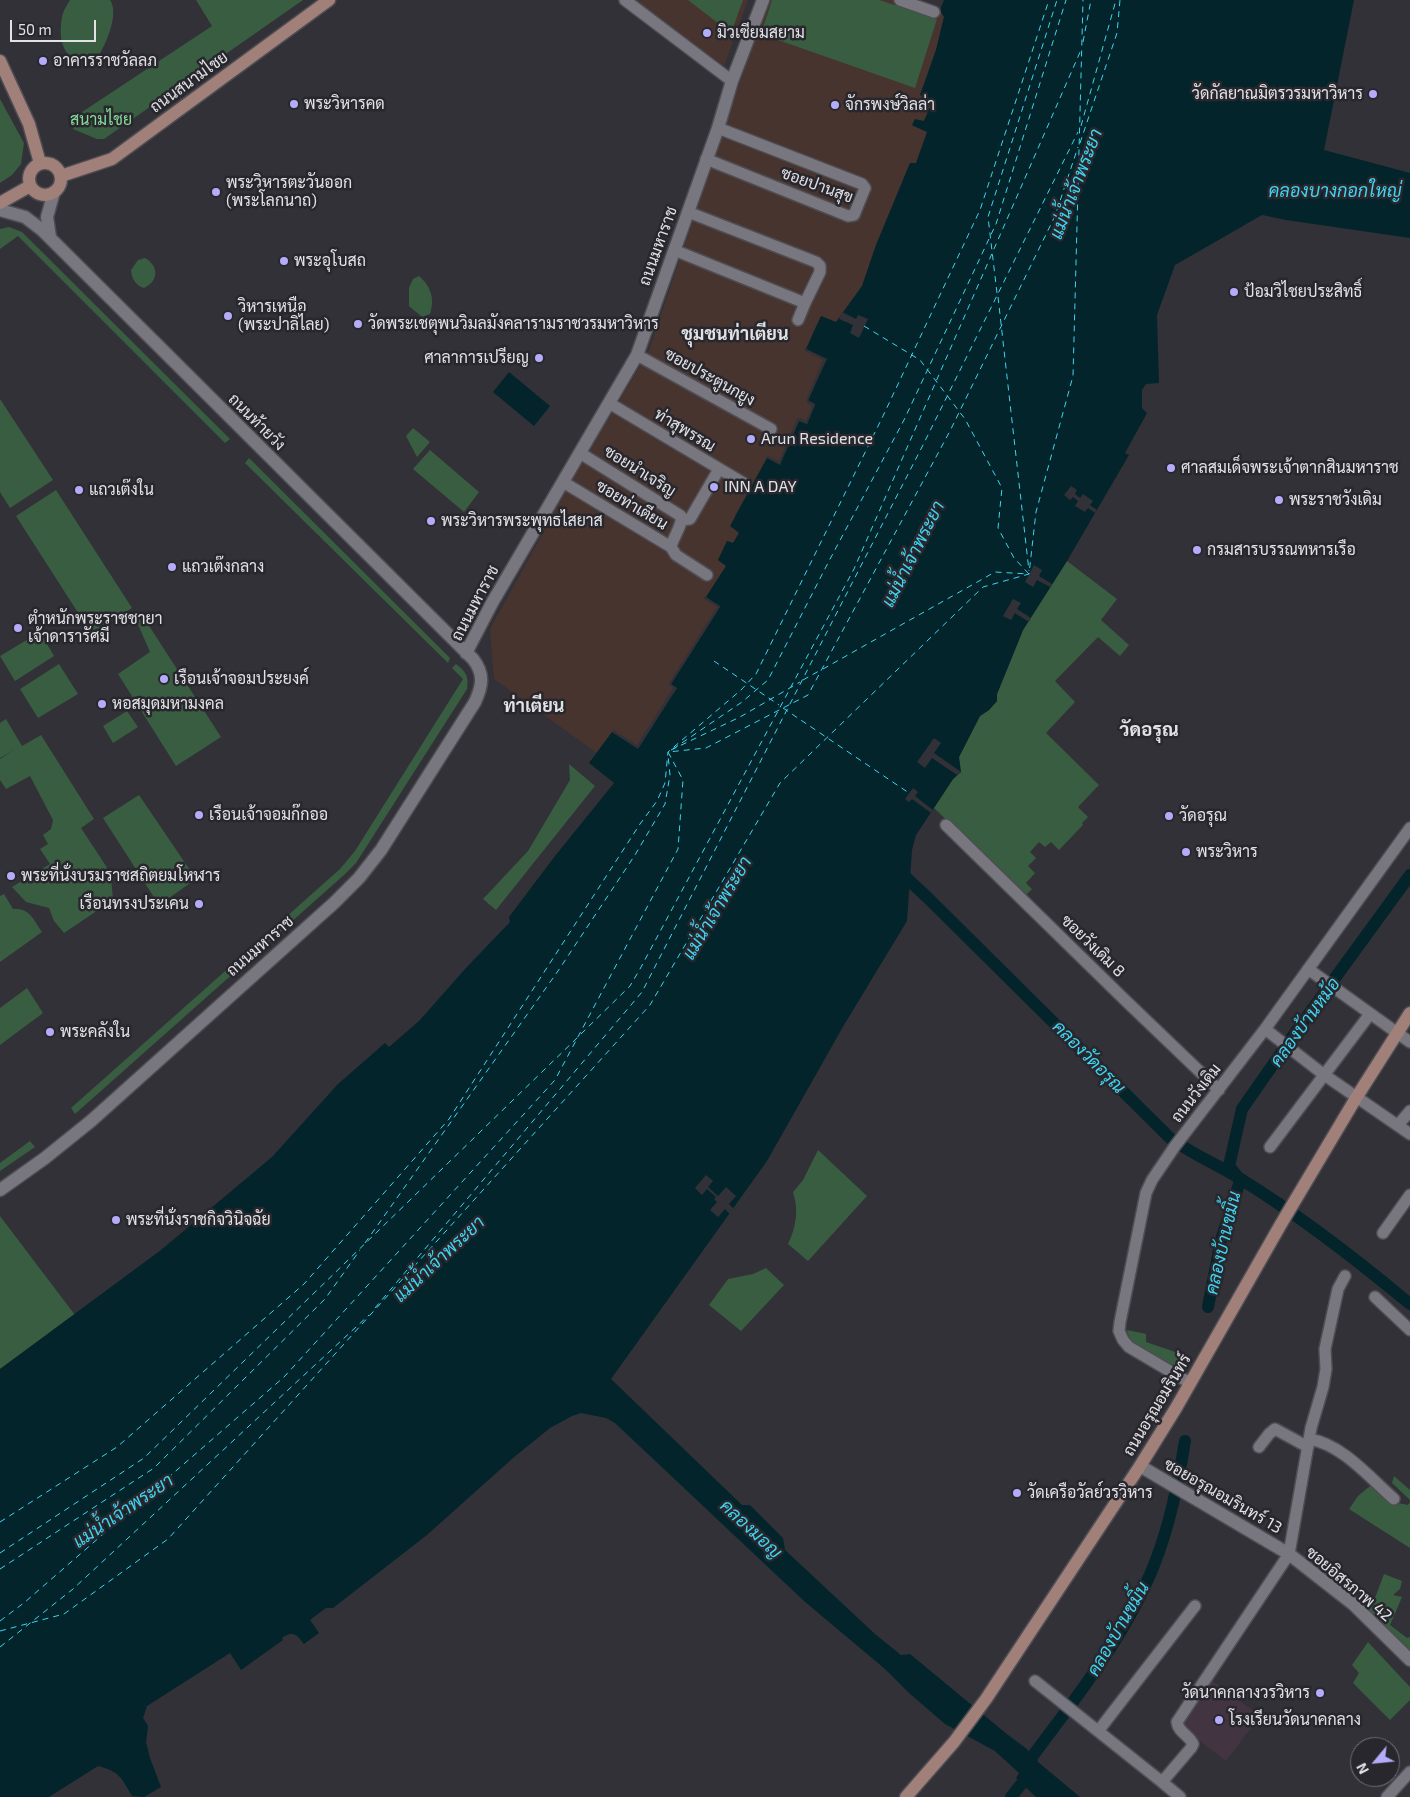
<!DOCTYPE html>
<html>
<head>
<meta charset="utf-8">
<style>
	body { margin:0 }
	#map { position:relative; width:1410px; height:1797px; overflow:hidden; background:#323138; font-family:"Exo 2",sans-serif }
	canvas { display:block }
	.north { position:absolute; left:1350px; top:1737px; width:50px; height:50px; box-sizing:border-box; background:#28272d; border:1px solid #727277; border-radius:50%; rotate:242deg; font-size:14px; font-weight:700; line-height:20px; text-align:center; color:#e2e2e6 }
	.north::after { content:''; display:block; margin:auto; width:18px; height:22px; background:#b4acf9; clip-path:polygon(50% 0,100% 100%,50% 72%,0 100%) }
	.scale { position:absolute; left:10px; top:20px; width:86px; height:22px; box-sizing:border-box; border:2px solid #e2e2e6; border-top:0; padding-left:6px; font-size:15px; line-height:18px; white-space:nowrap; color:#e2e2e6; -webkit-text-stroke:4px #28272d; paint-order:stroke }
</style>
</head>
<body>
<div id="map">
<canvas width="1410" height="1797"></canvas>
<div class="north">N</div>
<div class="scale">50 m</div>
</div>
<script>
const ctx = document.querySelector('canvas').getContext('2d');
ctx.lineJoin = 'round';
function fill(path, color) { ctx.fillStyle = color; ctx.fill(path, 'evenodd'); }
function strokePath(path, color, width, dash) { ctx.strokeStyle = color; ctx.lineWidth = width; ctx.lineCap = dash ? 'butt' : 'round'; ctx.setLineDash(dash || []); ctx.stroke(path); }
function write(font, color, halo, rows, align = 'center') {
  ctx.font = font + ' "Exo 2",Sarabun,sans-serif'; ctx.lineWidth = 5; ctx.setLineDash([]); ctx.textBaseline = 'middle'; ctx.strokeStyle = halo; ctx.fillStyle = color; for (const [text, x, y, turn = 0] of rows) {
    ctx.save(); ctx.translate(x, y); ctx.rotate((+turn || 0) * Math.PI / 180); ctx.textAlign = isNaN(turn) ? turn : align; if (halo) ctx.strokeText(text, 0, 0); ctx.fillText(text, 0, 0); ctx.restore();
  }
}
const commercial = new Path2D(`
	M633 0H748L724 66Z
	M768 0H919L942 8 940 11 944 16 936 50 920 96 933 100 924 121 912 126 928 132 916 164 910 163 876 245 862 286 836 322 821 316 813 332 807 349 827 359 808 401 815 404 807 424 800 421 780 465 767 458 735 515 739 532 733 543 727 541 718 560 726 566 706 597 720 606 677 688 638 749 612 732 597 753 494 679 490 629 575 475 648 353Z`);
const education = new Path2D(`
	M1211 1681H1213L1260 1716 1226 1761 1178 1724Z`);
const green = new Path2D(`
	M70 0H110C120 14 105 47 96 60 66 67 57 44 62 17 63 11 67 5 70 0Z
	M196 0H303L104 139H97L73 129 79 114 212 26Z
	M688 0H743L731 33Z
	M772 0H879L937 19 915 88 761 34Z
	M0 99 24 143 21 164 12 175 0 183Z
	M9 227 22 232 230 439 225 443 18 236 0 249V229Z
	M145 258C159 266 159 281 144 288 135 285 132 279 131 270L138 260Z
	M419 276C431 286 435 299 430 314L422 317 409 306V288L413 279Z
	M0 399 53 480 10 508 0 492Z
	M413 428 430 442 417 457 406 436Z
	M430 450 479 492 464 512 413 469Z
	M249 458 450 658 448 663 245 463Z
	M56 490 132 608 91 633 16 516Z
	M1067 561 1117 599 1101 620 1129 645 1120 656 1098 637 1055 681 1075 702 1046 733 1099 785 1078 807 1088 817 1082 823 1083 825 1059 850 1051 842 1045 847 1039 842 1030 852 1036 858 1028 866 1035 873 1026 883 1032 889 1025 896 934 808 953 779 960 772 959 757 980 716 989 710 997 701V694L1023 630Z
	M142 615 221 737 176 766 118 674 150 652 136 620Z
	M40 632 54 656 15 681 0 656Z
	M59 664 78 694 38 718 20 689Z
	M456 664C466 672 469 676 467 689L356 863 344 875 75 1114 71 1108 340 869 355 851 463 679 452 668Z
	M127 711 138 727 113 743 103 726Z
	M6 719 22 746 41 735 94 819 81 828 106 866 111 877 113 900 64 933 54 921 49 908 26 902 12 887 50 864 40 849 48 844 43 835 51 829 53 820 30 776 6 789 0 780V759L14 750 0 758V723Z
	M569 764 595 786 496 910 483 899 528 851 570 780Z
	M139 795 196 879 159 905 103 818Z
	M4 894 13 909C30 908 33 919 42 932L0 962V896Z
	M27 988 43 1013 0 1045V1008Z
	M30 1141 35 1147 0 1171V1163Z
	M818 1150 867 1196 808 1261 788 1244C796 1227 799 1211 793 1192L803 1180Z
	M0 1216 75 1315 0 1369Z
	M766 1268 784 1285 741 1331 709 1305 728 1279 753 1274Z
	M1127 1330 1146 1334V1342L1190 1357 1182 1373C1166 1364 1129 1348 1127 1330Z
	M1394 1476 1410 1490V1500L1392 1483Z
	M1370 1486 1388 1501 1408 1505 1410 1502V1548L1349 1509 1358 1496Z
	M1384 1574 1402 1581 1400 1589 1393 1595 1402 1597 1390 1625 1407 1638 1410 1637V1657L1368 1617 1369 1607 1372 1599 1375 1598Z
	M1368 1642 1410 1687V1700L1390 1720 1353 1683 1359 1673 1352 1665Z`);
const water = new Path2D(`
	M944 0H1354L1324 150 1410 173V238L1286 220 1262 215 1175 265 1157 315 1159 383 1146 384 1142 390V408L1147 413 1125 453 1129 455 1067 561 1023 630 997 694V701L989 710 980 716 959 757 961 772 953 779 916 835 912 850 907 921 844 1025 767 1161 611 1379 742 1505H750L783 1538 785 1550 875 1634 901 1655 910 1654 1008 1735 1027 1749 1032 1757 1080 1797H1036L1016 1778 1019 1773 995 1751 945 1724 909 1693 885 1669 804 1601 615 1423 606 1418 581 1413 572 1416 550 1428 513 1458 427 1535 333 1608H326L310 1620 319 1633 304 1644C296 1634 293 1630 282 1638L283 1640 241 1670 230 1653 147 1706 143 1718 148 1726 146 1742 150 1758 161 1787 144 1797 132 1796C121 1777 120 1772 98 1766L49 1797H0V1369L161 1250 272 1157 338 1084 385 1043 389 1047 419 1021 465 969 510 922 509 917 555 856 614 783 589 763 612 732 638 748 676 688 671 684 720 607 706 597 726 566 718 560 727 541 733 543 739 533 730 526 767 458 780 464 799 421 807 424 815 405 808 401 826 359 806 349 821 316 836 322 862 286 876 245 910 163H916L927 132 912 125 915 119 924 121 933 100 920 95 936 50 944 17 940 10Z
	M509 372 550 406 534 426 493 392Z`);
const pier = new Path2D(`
	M842 312 856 319 858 315 868 319 859 338 850 333 853 325 839 319Z
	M804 348 827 359 808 400 815 404 807 424 799 421 780 465 765 457 768 456 779 461 797 419 800 418 806 421 812 406 807 403 806 400 823 360 805 351Z
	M1071 486 1077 490 1075 494 1080 498 1083 494 1093 501 1090 505 1097 510 1095 513 1088 508 1085 512 1075 506 1078 501 1073 497 1070 500 1064 495Z
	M1034 565 1042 570 1039 576 1052 584 1050 587 1037 580 1033 587 1025 582Z
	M704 596 720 606 671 684 677 688 638 749 612 732 613 730 637 745 673 688 669 685V683L717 607 704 599Z
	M1013 599 1021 603 1017 609 1031 618 1029 622 1015 613 1011 620 1003 616Z
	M934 738 941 743 934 753 961 772 957 775 932 758 925 768 917 762Z
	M913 788 918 792 915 796 933 810 931 813 912 799 909 802 905 799Z
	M706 1175 713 1181 708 1187 718 1196 726 1187 736 1196 729 1204 735 1210 731 1215 725 1209 718 1217 710 1210 717 1202 714 1199 716 1197 707 1189 702 1195 695 1188Z`);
const canal = new Path2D(`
	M898 870 930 900 1170 1138C1192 1154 1216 1164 1239 1178 1299 1215 1356 1259 1410 1304
	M1237 1176 1229 1166 1242 1109 1295 1033 1410 875
	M1208 1307 1221 1240 1239 1184V1178
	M1011 1797 1031 1772 1032 1757C1077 1696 1126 1636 1154 1565 1170 1525 1178 1483 1185 1441`);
const ferry = new Path2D(`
	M1083 42 1091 0
	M1081 126 1116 0
	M1080 143 1117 33 1120 0
	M997 293 988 217 1057 0
	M998 297 1029 571
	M864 326 920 360 965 419 1002 488 998 528 1014 558 1029 574
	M714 661 779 705
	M823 669 995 572 1028 574
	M803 680 819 671
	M783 708 909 793
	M673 749 742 702 768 680 829 561 904 420 996 224 1066 0
	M671 750 740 717 800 682
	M581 1034 630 986 640 969 854 569 1081 50
	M365 1243 558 971 635 855 665 804 670 775 668 755
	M375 1308 642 992 923 445 1078 132
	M0 1522 117 1447 304 1284 449 1119 640 824 657 801 665 783 668 752 741 690 756 674 883 416 980 210 1049 0
	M0 1553 144 1458 578 1037
	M0 1569 154 1468 325 1299 360 1250
	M0 1621 25 1602 284 1377 555 1080 678 849 683 780 668 752 706 748 808 695 950 431 1055 216 1078 147
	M0 1631 64 1614 168 1539 650 1005 780 783 983 587 1029 574 1036 512 1073 376 1083 0
	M0 1647 73 1589 369 1315`);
const minor = new Path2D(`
	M625 0 732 81
	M900 0 934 12
	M706 159 848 216 854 215 865 188 862 184 718 128
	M674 250 805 303 820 272V266L816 262 688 212
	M798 320 805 303
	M637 355 771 429
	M609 403 745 484
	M580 453 681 516C683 525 673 537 671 547
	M563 482 671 547 676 555 707 575
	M682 520 690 519 719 469
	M946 825 1126 1001 1219 1090
	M1308 969 1410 1042
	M1265 1029 1323 1074 1410 1134
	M1398 1125 1410 1111
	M1270 1147 1370 1014
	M1383 1233 1410 1195
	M1375 1297 1410 1330
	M1190 1383 1129 1347 1123 1340 1119 1331 1120 1322 1146 1193 1152 1180 1175 1146 1265 1029 1410 828
	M1309 1439C1342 1444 1370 1478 1394 1499
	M1259 1447 1269 1434 1275 1429 1308 1447
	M1035 1681 1162 1782 1191 1748 1193 1744C1189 1735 1178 1732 1177 1722L1289 1554 1311 1428 1323 1387 1326 1369 1325 1349 1338 1289 1345 1276
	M1099 1730 1195 1606
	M1162 1782 1180 1797
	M1387 1797 1410 1772`);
const tertiary = new Path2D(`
	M0 210 25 217 42 230 473 659C485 674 482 687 475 702L381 850 359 878 334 903 91 1121 45 1158 0 1190
	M50 237 47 217 54 192
	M466 653 492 603 637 355 718 128 732 81 763 0
	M1140 1466 1289 1554 1353 1604 1410 1660`);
const secondary = new Path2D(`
	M0 61 29 124 40 163
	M29 179a16 16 0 1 1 32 0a16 16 0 1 1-32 0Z
	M61 176 112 159 329 0
	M0 203 30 186
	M906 1797 954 1742 986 1699 1140 1466 1176 1408 1281 1224 1356 1098 1410 1013`);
const markers = [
	[707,33,5,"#b4acf9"],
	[43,61,5,"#b4acf9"],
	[1373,94,5,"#b4acf9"],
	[294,104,5,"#b4acf9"],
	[835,105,5,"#b4acf9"],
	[216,192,5,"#b4acf9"],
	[284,261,5,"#b4acf9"],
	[1234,292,5,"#b4acf9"],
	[228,316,5,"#b4acf9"],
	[358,324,5,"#b4acf9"],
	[539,358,5,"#b4acf9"],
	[751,439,5,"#b4acf9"],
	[1171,468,5,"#b4acf9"],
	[714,487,5,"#b4acf9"],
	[79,490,5,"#b4acf9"],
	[1279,500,5,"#b4acf9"],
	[431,521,5,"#b4acf9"],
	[1197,550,5,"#b4acf9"],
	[172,567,5,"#b4acf9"],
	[18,628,5,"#b4acf9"],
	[164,679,5,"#b4acf9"],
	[102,704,5,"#b4acf9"],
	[199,815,5,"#b4acf9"],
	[1169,816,5,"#b4acf9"],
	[1186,852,5,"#b4acf9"],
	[11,876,5,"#b4acf9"],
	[199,904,5,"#b4acf9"],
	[50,1032,5,"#b4acf9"],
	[116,1220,5,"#b4acf9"],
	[1017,1493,5,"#b4acf9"],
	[1320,1693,5,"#b4acf9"],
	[1219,1720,5,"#b4acf9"]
];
const poiNames = [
	["มิวเซียมสยาม",717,33],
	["อาคารราชวัลลภ",53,61],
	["วัดกัลยาณมิตรวรมหาวิหาร",1363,94,"right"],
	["พระวิหารคด",304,104],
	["จักรพงษ์วิลล่า",845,105],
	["พระวิหารตะวันออก",226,183],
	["(พระโลกนาถ)",226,201],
	["พระอุโบสถ",294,261],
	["ป้อมวิไชยประสิทธิ์",1244,292],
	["วิหารเหนือ",238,307],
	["(พระปาลิไลย)",238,325],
	["วัดพระเชตุพนวิมลมังคลารามราชวรมหาวิหาร",368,324],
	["ศาลาการเปรียญ",529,358,"right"],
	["Arun Residence",761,439],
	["ศาลสมเด็จพระเจ้าตากสินมหาราช",1181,468],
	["INN A DAY",724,487],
	["แถวเต๊งใน",89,490],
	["พระราชวังเดิม",1289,500],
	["พระวิหารพระพุทธไสยาส",441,521],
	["กรมสารบรรณทหารเรือ",1207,550],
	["แถวเต๊งกลาง",182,567],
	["ตำหนักพระราชชายา",28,619],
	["เจ้าดารารัศมี",28,637],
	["เรือนเจ้าจอมประยงค์",174,679],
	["หอสมุดมหามงคล",112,704],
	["เรือนเจ้าจอมก๊กออ",209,815],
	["วัดอรุณ",1179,816],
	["พระวิหาร",1196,852],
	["พระที่นั่งบรมราชสถิตยมโหฬาร",21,876],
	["เรือนทรงประเคน",189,904,"right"],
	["พระคลังใน",60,1032],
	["พระที่นั่งราชกิจวินิจฉัย",126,1220],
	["วัดเครือวัลย์วรวิหาร",1027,1493],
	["วัดนาคกลางวรวิหาร",1310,1693,"right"],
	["โรงเรียนวัดนาคกลาง",1229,1720]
];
const streetNames = [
	["ถนนสนามไชย",189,82,-36],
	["ซอยปานสุข",817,185,20],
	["ถนนมหาราช",658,246,-70],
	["ซอยประตูนกยูง",710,377,29],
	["ถนนท้ายวัง",257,422,45],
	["ท่าสุพรรณ",685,430,31],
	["ซอยนำเจริญ",640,471,32],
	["ซอยท่าเตียน",632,505,31],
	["ถนนมหาราช",475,603,-62],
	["ถนนมหาราช",260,946,-41],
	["ซอยวังเดิม 8",1093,946,44],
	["ถนนวังเดิม",1196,1093,-52],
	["ถนนอรุณอมรินทร์",1157,1405,-59],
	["ซอยอรุณอมรินทร์ 13",1223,1496,30],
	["ซอยอิสรภาพ 42",1349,1584,40]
];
const parkNames = [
	["สนามไชย",101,120]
];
const waterNames = [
	["แม่น้ำเจ้าพระยา",1076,184,-69],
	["คลองบางกอกใหญ่",1335,191],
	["แม่น้ำเจ้าพระยา",913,554,-63],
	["แม่น้ำเจ้าพระยา",717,908,-59],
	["คลองบ้านหม้อ",1305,1022,-54],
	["คลองวัดอรุณ",1089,1057,45],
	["คลองบ้านขมิ้น",1223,1243,-77],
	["แม่น้ำเจ้าพระยา",439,1259,-43],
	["แม่น้ำเจ้าพระยา",123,1511,-34],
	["คลองมอญ",751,1529,43],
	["คลองบ้านขมิ้น",1118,1629,-60]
];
const neighbourhoodNames = [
	["ชุมชนท่าเตียน",735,334],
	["ท่าเตียน",534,706]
];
const quarterNames = [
	["วัดอรุณ",1149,730]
];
fill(commercial, '#48342f');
fill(education, '#433441');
fill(green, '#395d41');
fill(water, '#03242a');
fill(pier, '#323138');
strokePath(canal, '#03242a', 12);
strokePath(ferry, '#3fd4f1', 1, [6, 5]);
strokePath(minor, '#4e4d53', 14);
strokePath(tertiary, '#4e4d53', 15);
strokePath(secondary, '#4e4d53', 15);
strokePath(minor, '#78777f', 11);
strokePath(tertiary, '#78777f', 12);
strokePath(secondary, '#a08078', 12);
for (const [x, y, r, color] of markers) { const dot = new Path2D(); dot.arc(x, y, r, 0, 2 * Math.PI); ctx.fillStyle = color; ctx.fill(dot); strokePath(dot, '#28272d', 2); }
write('16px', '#e2e2e6', '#28272d', poiNames, 'left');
write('16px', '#e2e2e6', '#28272d', streetNames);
write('16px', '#84db97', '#28272d', parkNames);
write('italic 18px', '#3fd4f1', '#28272d', waterNames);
write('bold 18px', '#e2e2e6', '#28272d', neighbourhoodNames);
write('bold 19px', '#e2e2e6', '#28272d', quarterNames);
</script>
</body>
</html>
